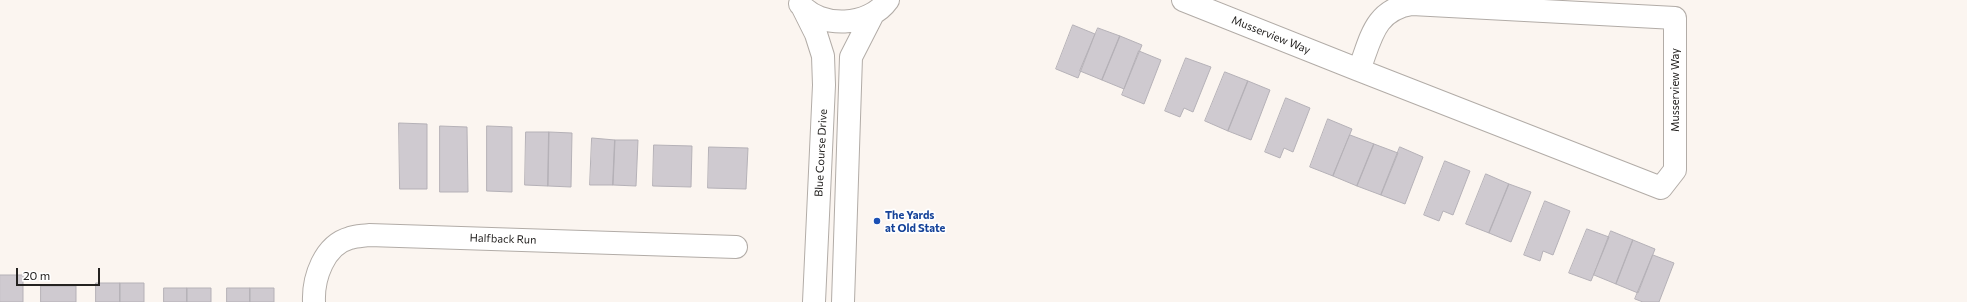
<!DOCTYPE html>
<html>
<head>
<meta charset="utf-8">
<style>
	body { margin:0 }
	#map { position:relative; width:1967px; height:302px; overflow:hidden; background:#fbf5f0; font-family:Commissioner,sans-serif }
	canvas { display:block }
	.scale { position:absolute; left:16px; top:268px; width:84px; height:18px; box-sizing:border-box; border:2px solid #242220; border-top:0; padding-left:5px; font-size:12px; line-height:14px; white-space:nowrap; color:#242220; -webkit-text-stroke:3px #fff; paint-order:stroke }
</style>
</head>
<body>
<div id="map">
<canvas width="1967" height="302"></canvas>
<div class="scale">20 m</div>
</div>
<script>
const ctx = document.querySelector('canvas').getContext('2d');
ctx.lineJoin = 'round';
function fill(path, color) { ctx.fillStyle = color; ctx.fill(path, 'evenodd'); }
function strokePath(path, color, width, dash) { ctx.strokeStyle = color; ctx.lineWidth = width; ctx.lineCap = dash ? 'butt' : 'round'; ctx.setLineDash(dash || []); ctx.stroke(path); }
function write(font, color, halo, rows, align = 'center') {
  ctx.font = font + ' Commissioner,sans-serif'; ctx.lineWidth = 3.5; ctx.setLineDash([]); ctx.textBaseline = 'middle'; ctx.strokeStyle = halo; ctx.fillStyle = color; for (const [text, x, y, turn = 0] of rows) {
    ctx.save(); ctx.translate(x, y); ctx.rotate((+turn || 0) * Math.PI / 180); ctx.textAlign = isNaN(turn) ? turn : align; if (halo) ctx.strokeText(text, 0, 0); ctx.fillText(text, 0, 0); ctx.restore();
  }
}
const building = new Path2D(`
	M1073 25 1095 34 1078 78 1056 69Z
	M1098 28 1120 36 1102 80 1080 71Z
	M1120 36 1142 45 1124 89 1102 80Z
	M1139 51 1161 60 1144 104 1122 95Z
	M1186 58 1211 67 1193 112 1184 108 1180 117 1165 111Z
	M1225 72 1248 81 1228 131 1205 121Z
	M1248 81 1270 90 1251 140 1228 131Z
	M1286 98 1310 108 1293 152 1284 148 1280 158 1265 152Z
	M1328 119 1352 129 1333 176 1310 167Z
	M399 123 427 124V189H400Z
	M440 126 467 127 468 192H440Z
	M487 126 512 127V192L487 191Z
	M526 132H549L548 186 525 185Z
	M549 132 572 133 571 187 548 186Z
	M1350 135 1374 144 1357 186 1333 176Z
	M592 138 615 140 613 185H590Z
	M615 140H638L636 186 613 185Z
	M1374 144 1398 153 1381 195 1357 186Z
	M654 145 692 146 691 187 653 186Z
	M709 147 748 148 746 189 708 188Z
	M1400 147 1423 157 1405 204 1381 195Z
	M1445 161 1470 171 1453 215 1443 211 1439 221 1424 215Z
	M1486 174 1509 184 1489 233 1466 224Z
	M1509 184 1531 192 1511 242 1489 233Z
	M1545 201 1570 211 1553 255 1543 251 1540 261 1524 255Z
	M1587 229 1609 237 1591 281 1569 273Z
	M1611 231 1633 240 1616 284 1594 275Z
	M1633 240 1655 249 1638 293 1616 284Z
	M1653 255 1674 263 1659 302H1643L1635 299Z
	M0 275H23V302H0Z
	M96 283H120V302H96Z
	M120 283H144V302H120Z
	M41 286H76V302H41Z
	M164 288H187V302H164Z
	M187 288H211V302H187Z
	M227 288H250V302H227Z
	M250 288H274V302H250Z`);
const minor = new Path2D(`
	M1183 0 1359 70
	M800 4C821 29 869 27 888 0
	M1412 4 1675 18V170L1661 188 1359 70C1371 39 1374 10 1412 4Z
	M803 8 816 34 823 56 824 85 814 302
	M314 302C313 278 324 245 350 238 356 236 363 236 369 235L736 247
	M843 302 851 57 873 14`);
const markers = [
	[877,221,4,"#1a4fb4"]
];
const streetNames = [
	["Musserview Way",1271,35,22],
	["Musserview Way",1675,90,-90],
	["Blue Course Drive",821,153,-87],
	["Halfback Run",503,239,2]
];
const transitNames = [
	["The Yards",885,215],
	["at Old State",885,228]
];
fill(building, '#cfcad0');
strokePath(building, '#b5b1b7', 1);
strokePath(minor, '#b2aca7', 24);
strokePath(minor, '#fff', 22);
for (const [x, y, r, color] of markers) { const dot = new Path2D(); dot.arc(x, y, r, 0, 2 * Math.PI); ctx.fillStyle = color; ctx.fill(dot); strokePath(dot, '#fff', 1.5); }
write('11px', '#242220', '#fff', streetNames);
write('bold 11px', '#164399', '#fff', transitNames, 'left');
</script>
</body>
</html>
